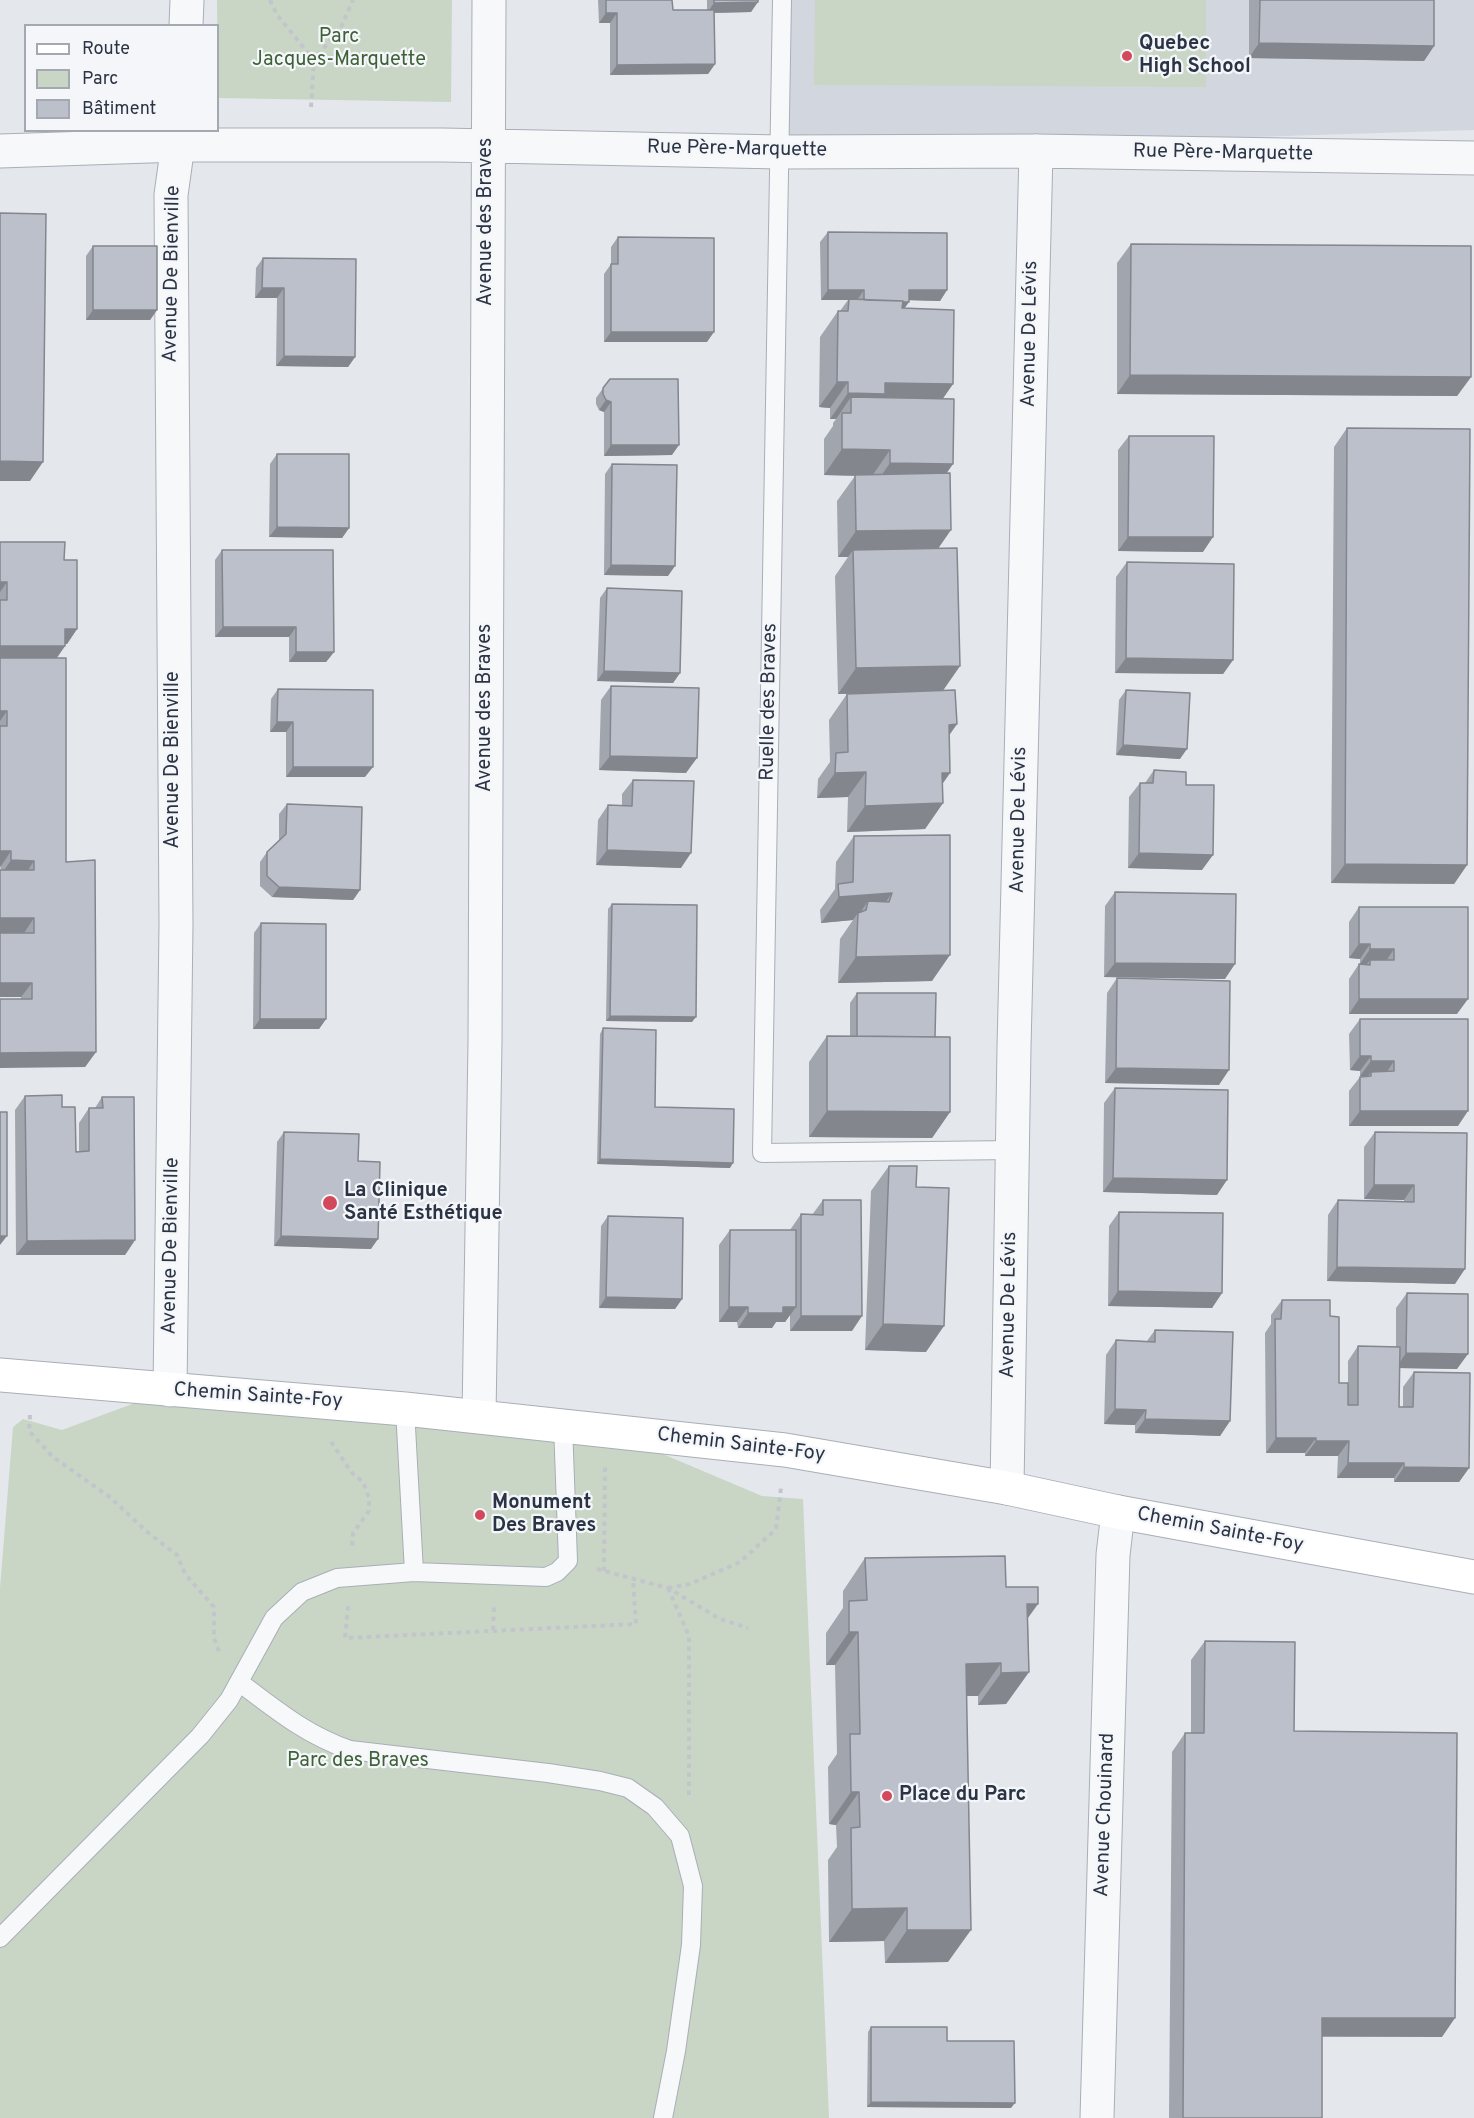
<!DOCTYPE html>
<html>
<head>
<meta charset="utf-8">
<style>
	body { margin:0 }
	#map { position:relative; width:1474px; height:2118px; overflow:hidden; background:#e4e7ec; font-family:Overpass,sans-serif }
	canvas { display:block }
	.legend { position:absolute; left:24px; top:24px; width:195px; height:108px; box-sizing:border-box; background:#f4f6f9; border:2px solid #a4a8b1; margin:0; padding:8px 10px; list-style:none; font-size:18px; color:#2b3445 }
	.legend li { display:flex; align-items:center; gap:12px; height:30px }
	.legend b { width:30px; border:2px solid #a4a8b1 }
</style>
</head>
<body>
<div id="map">
<canvas width="1474" height="2118"></canvas>
<ul class="legend">
<li><b style="height:8px;background:#fff"></b>Route</li>
<li><b style="height:16px;background:#c9d6c5"></b>Parc</li>
<li><b style="height:16px;background:#bbc0ca"></b>Bâtiment</li>
</ul>
</div>
<script>
const ctx = document.querySelector('canvas').getContext('2d');
ctx.lineJoin = 'round';
function fill(path, color) { ctx.fillStyle = color; ctx.fill(path, 'evenodd'); }
function strokePath(path, color, width, dash) { ctx.strokeStyle = color; ctx.lineWidth = width; ctx.lineCap = dash ? 'butt' : 'round'; ctx.setLineDash(dash || []); ctx.stroke(path); }
function write(font, color, halo, rows, align = 'center') {
  ctx.font = font + ' Overpass,sans-serif'; ctx.lineWidth = 4.5; ctx.setLineDash([]); ctx.textBaseline = 'middle'; ctx.strokeStyle = halo; ctx.fillStyle = color; for (const [text, x, y, turn = 0] of rows) {
    ctx.save(); ctx.translate(x, y); ctx.rotate((+turn || 0) * Math.PI / 180); ctx.textAlign = isNaN(turn) ? turn : align; if (halo) ctx.strokeText(text, 0, 0); ctx.fillText(text, 0, 0); ctx.restore();
  }
}
const built = new Path2D(`
	M782 0H1474V130L780 152Z`);
const green = new Path2D(`
	M217 0H452L451 102 218 98Z
	M815 0H1206V87L814 85Z
	M170 1390 606 1430 762 1496 803 1499 829 2118H0V1588L13 1427 23 1419 62 1430Z`);
const path = new Path2D(`
	M270 0 277 15 314 60 341 27 353 0
	M311 107 314 60
	M30 1415 29 1431 53 1457 111 1498 146 1531 177 1555 185 1574 214 1607V1638L220 1654
	M331 1442 352 1473 363 1482 369 1498V1511L353 1533 352 1548
	M597 1569 668 1588 720 1619 748 1628
	M604 1571 605 1467
	M668 1588 689 1636V1798
	M668 1588 690 1584 740 1562 776 1529 781 1488
	M348 1606 345 1638 636 1624 633 1579
	M493 1630 494 1606`);
const lane = new Path2D(`
	M782 0 762 1153 1013 1150
	M405 1409 414 1572
	M239 1682C275 1709 306 1735 350 1750L548 1773 600 1781 628 1788 655 1807 680 1836 693 1886 691 1945 676 2051 663 2118
	M0 1938 200 1736 229 1700 274 1618 302 1592 337 1578 414 1572 546 1577 557 1572 568 1561 563 1425`);
const street = new Path2D(`
	M186 26 187 0
	M0 151 179 145H443L780 152 1036 151 1474 158
	M170 1390 176 924 171 195 180 130
	M479 1416 485 1042 489 0
	M1007 1488 1014 1047 1036 151
	M1097 2118 1113 1555 1118 1512`);
const secondary = new Path2D(`
	M0 1375 405 1409 785 1450 1007 1488 1118 1512 1474 1577`);
const wall = new Path2D(`
	M598 0H672L673 10H707V0H758L751 12 714 13 715 64 708 74 610 75V23H599Z
	M1249 0H1434V46L1424 61 1249 58Z
	M828 232 947 290 940 301 909 300 904 308 953 384 942 399 946 474 939 548 960 666 943 690 957 724 949 735 950 773 942 784 943 803 925 829 847 832 848 797 817 798 818 779 830 762 829 720 847 694 893 692 838 694 835 576 848 557H838L837 501 855 476 824 475V439L833 426V423L836 419H830V408L819 407 820 337 838 311H840L848 300H821L820 242Z
	M618 237 707 342H604V274L611 264V247Z
	M1131 244 1471 377 1457 396 1117 394V263Z
	M93 246 157 310 150 320H86V256Z
	M263 258 355 357 348 367 276 366 277 298H255L256 268Z
	M606 384 672 455 604 456V412L599 410 596 404V398Z
	M1347 428 1467 865 1454 884 1331 883 1334 447Z
	M1129 436 1203 552 1118 551V450Z
	M277 454 349 528 342 538 269 537 270 464Z
	M612 464 668 576 604 575 605 474Z
	M0 542 64 560 77 629 67 644H65V646L57 658 66 862 96 1052 85 1067 21 999V997H0V933H24L1 870 0 866Z
	M222 550 334 652 326 662H289V637H215V560Z
	M1127 562 1233 660 1223 674 1115 673 1116 577Z
	M607 588 680 673 673 683 597 681 600 598Z
	M611 686 686 773 599 770 601 700Z
	M278 689 365 777H286V732H270L271 699Z
	M1126 690 1180 759 1116 755 1119 700Z
	M1154 770 1186 785 1202 870 1128 868 1129 797 1140 783H1145Z
	M633 780 681 868 596 865 598 820 608 805 622 806V794Z
	M287 804 360 890 353 900 272 897 260 886V862L267 852 279 841V814Z
	M950 835 932 981 838 983 840 939 853 920 821 923 820 910 835 889 836 862 854 836Z
	M1115 892 1225 979 1104 977 1105 906Z
	M612 904 692 1022 606 1021 608 909Z
	M1359 907 1457 1014H1349V979L1359 964 1367 965V964H1360V959L1349 958V922Z
	M261 923 326 1019 319 1029H253L254 933Z
	M1117 978 1219 1085 1105 1083 1107 993Z
	M857 993 935 1037 950 1112 932 1138 809 1137V1062L827 1036H850V1003Z
	M1360 1019 1458 1126H1349V1091L1360 1077 1368 1076H1360V1071L1350 1070 1349 1034Z
	M603 1028 655 1107 730 1168 597 1164 600 1034Z
	M1115 1088 1217 1195 1103 1192 1104 1103Z
	M25 1096 62 1107 76 1152H79V1123L89 1108H95L102 1097 135 1240 125 1255H16L15 1110Z
	M284 1132 358 1161 371 1249 274 1246 277 1142Z
	M1375 1132 1467 1133 1455 1284 1327 1281 1328 1215 1338 1200 1404 1201V1200L1364 1199V1147Z
	M889 1166 916 1187 926 1352 865 1350 871 1191Z
	M823 1200 852 1331H790V1315L785 1322H776L772 1328H738L737 1322H719V1245L730 1230H790L801 1214 812 1215Z
	M1119 1212 1222 1293 1212 1308 1108 1306 1109 1226Z
	M608 1216 682 1299 675 1309 599 1308 601 1226Z
	M1407 1293 1457 1369 1400 1368 1399 1407H1403V1387L1414 1372 1469 1468 1459 1482H1394V1478H1337L1338 1456H1305V1453H1266L1265 1333 1271 1324V1315L1282 1300 1330 1316 1339 1383H1348V1361L1358 1346 1396 1347V1308Z
	M1155 1330 1230 1421 1220 1436 1135 1433V1425L1104 1424 1106 1355 1116 1340 1147 1341Z
	M865 1558 1006 1587 1028 1618 1029 1672 1006 1704 978 1705V1696H967L948 1962 885 1963 884 1941 829 1942 828 1860 837 1847 836 1825 829 1824 828 1767 837 1754 835 1665H826V1633L843 1608V1591Z
	M1205 1641 1294 1731 1442 2037H1322V2118H1169L1172 1752 1185 1733H1191V1660Z
	M871 2027 947 2041 1011 2108 867 2107 868 2032Z`);
const shadedWall = new Path2D(`
	M758 2 751 12 707 13 714 3Z
	M606 13H617L610 23H599Z
	M1259 43 1434 46 1424 61 1249 58Z
	M715 64 708 74 610 75 617 65Z
	M262 288H284L277 298H255Z
	M828 290H864L857 300H821Z
	M909 290H947L940 301 902 300Z
	M864 301 909 302 902 312Z
	M93 310H157L150 320H86Z
	M611 332H714L707 342H604Z
	M284 356 355 357 348 367 276 366Z
	M1130 375 1471 377 1457 396 1117 394Z
	M837 382H848L830 408 819 407Z
	M885 383 953 384 935 410 851 413V397L836 419H830L848 393Z
	M606 400 611 402 604 412 599 410Z
	M611 445H679L672 455 604 456Z
	M842 449 890 450 872 476 824 475Z
	M0 461 43 462 30 481H0Z
	M890 463 953 464 935 490 872 489Z
	M277 527 349 528 342 538 269 537Z
	M951 530 933 556 853 550 848 557H838L856 531Z
	M1128 537H1213L1203 552 1118 551Z
	M611 565 675 566 668 576 604 575Z
	M0 582H7L0 592Z
	M223 627H296L289 637H215Z
	M65 629H77L67 644H55Z
	M0 646H65L55 660H0Z
	M296 652H334L326 662H289Z
	M1126 658 1233 660 1223 674 1115 673Z
	M960 666 942 692 838 694 856 668Z
	M604 671 680 673 673 683 597 681Z
	M0 711H7L0 721Z
	M277 722H293L286 732H270Z
	M957 724 939 750 949 725Z
	M1123 745 1187 749 1180 759 1116 755Z
	M610 756 697 758 686 773 599 770Z
	M293 767H373L365 777H286Z
	M866 772 848 797 817 798 835 773Z
	M942 773H950L932 799Z
	M943 803 925 829 847 832 865 806Z
	M607 850 691 853 681 868 596 865Z
	M0 851H11L1 866H0Z
	M1139 853 1213 855 1202 870 1128 868Z
	M11 860 34 861 24 876 1 875Z
	M1345 864 1467 865 1454 884 1331 883Z
	M279 887 360 890 353 900 272 897Z
	M892 893 874 919 866 910 868 901 858 916V913L853 920 821 923 839 897Z
	M0 918H34L24 933H0Z
	M1359 944H1370L1360 959 1349 958Z
	M1370 949H1394L1384 964 1370 960 1367 964H1360Z
	M950 955 932 981 838 983 856 957Z
	M1115 963 1235 964 1225 979 1104 977Z
	M0 983H32L21 997H0Z
	M1359 999H1468L1457 1014H1349Z
	M610 1016 696 1017 692 1022 606 1021Z
	M260 1019H326L319 1029H253Z
	M96 1052 85 1067 0 1068V1053Z
	M1360 1056H1371L1360 1071 1350 1070Z
	M1371 1061H1394L1384 1076 1371 1072 1368 1076H1360Z
	M1116 1068 1229 1070 1219 1085 1105 1083Z
	M827 1111 950 1112 932 1138 809 1137Z
	M1360 1111H1468L1458 1126H1349Z
	M600 1159 733 1163 730 1168 597 1164Z
	M1113 1178 1227 1180 1217 1195 1103 1192Z
	M1374 1185H1414L1404 1200 1364 1199Z
	M0 1236H7L0 1245Z
	M281 1236 378 1239 371 1249 274 1246Z
	M135 1240 125 1255H16L27 1241Z
	M1337 1267 1465 1269 1455 1284 1327 1281Z
	M1118 1291 1222 1293 1212 1308 1108 1306Z
	M606 1297 682 1299 675 1309 599 1308Z
	M729 1307H748L737 1322H719Z
	M783 1307H796L785 1322H776L772 1328H738L748 1313Z
	M801 1316H862L852 1331H790Z
	M883 1324 944 1326 926 1352 865 1350Z
	M1406 1353 1468 1354 1457 1369 1396 1368Z
	M1115 1409 1146 1410 1135 1425 1104 1424Z
	M1145 1419 1230 1421 1220 1436 1135 1433Z
	M1276 1438H1316L1305 1453H1266Z
	M1316 1441H1349L1338 1456H1305Z
	M1348 1463H1404L1394 1478H1337Z
	M1404 1467 1469 1468 1459 1482H1394Z
	M1027 1604H1038L1015 1636Z
	M849 1632H858L835 1665H826Z
	M1001 1663 978 1696H943L966 1664Z
	M1029 1672 1006 1704 978 1705 1001 1673Z
	M851 1792H859L836 1825 829 1824Z
	M907 1908 884 1941 829 1942 852 1909Z
	M907 1930H971L948 1962 885 1963Z
	M1322 2018H1455L1442 2037 1309 2036Z
	M871 2102 1015 2103 1011 2108 867 2107Z`);
const building = new Path2D(`
	M606 0H672L673 10H714L715 64 617 65V13H606Z
	M714 0H758V2L714 3Z
	M1260 0H1434V46L1259 43Z
	M0 213 46 214 43 462 0 461Z
	M828 232 947 233V290H909V302H903V301L864 300V290H828Z
	M618 237 714 238V332H611V264H618Z
	M1131 244 1471 246V377L1130 375Z
	M93 246H157V310H93Z
	M263 258 356 259 355 357 284 356V288H262Z
	M849 299 903 301 902 308 954 310 953 384 885 383V394L848 393V382H837L838 311H848Z
	M610 379H678L679 445H611V402L606 400 603 394V388Z
	M851 397 954 399 953 464 890 463V450L842 449V413H851Z
	M1347 428 1470 429 1467 865 1345 864Z
	M1129 436H1214L1213 537H1128Z
	M277 454H349V528L277 527Z
	M612 464 677 465 675 566 611 565Z
	M950 473 951 530 856 531 855 475Z
	M0 542H65L64 560H77V629H65V646H0V600H7V582H0Z
	M957 548 960 666 856 668 853 550Z
	M222 550H333L334 652H296V627H223Z
	M1127 562 1234 564 1233 660 1126 658Z
	M607 588 682 591 680 673 604 671Z
	M0 658H66V862L95 860 96 1052 0 1053V999H32V983H0V933H34V918H0V870H34V861L11 860V851H0V726H7V711H0Z
	M611 686 699 688 697 758 610 756Z
	M278 689 373 690V767H293V722H277Z
	M955 690 957 724 949 725 950 773H942L943 803 865 806 866 772 835 773 836 753 848 752 847 694Z
	M1126 690 1190 693 1187 749 1123 745Z
	M1154 770 1186 772V785H1214L1213 855 1139 853 1140 783H1153Z
	M633 780 694 781 691 853 607 850 608 805 632 806Z
	M287 804 362 807 360 890 279 887 267 876V852L286 834Z
	M950 835V955L856 957 858 913 866 910 868 901 889 902 892 893 839 897 838 884 853 882 854 836Z
	M1115 892 1236 894 1235 964 1115 963Z
	M612 904 697 905 696 1017 610 1016Z
	M1359 907H1468V999H1359V964L1370 965V960H1394V949H1370V944H1359Z
	M261 923 326 924V1019H260Z
	M1117 978 1230 981 1229 1070 1116 1068Z
	M857 993H936L935 1037 857 1036Z
	M1360 1019H1468V1111H1360V1077L1371 1076V1072L1394 1071V1061H1371V1056H1360Z
	M603 1028 656 1030 655 1107 734 1109 733 1163 600 1159Z
	M827 1036 950 1037V1112L827 1111Z
	M1115 1088 1228 1090 1227 1180 1113 1178Z
	M62 1095V1107H75L76 1152 89 1151V1108H103L102 1097H134L135 1240 27 1241 25 1096Z
	M0 1112H7V1236H0Z
	M284 1132 359 1134 358 1161 380 1162 378 1239 281 1236Z
	M1375 1132 1467 1133 1465 1269 1337 1267 1338 1200 1414 1202V1185H1374Z
	M889 1166H917L916 1187 949 1188 944 1326 883 1324Z
	M823 1200H861L862 1316H801V1214L823 1215Z
	M1119 1212 1223 1213 1222 1293 1118 1291Z
	M608 1216 683 1218 682 1299 606 1297Z
	M730 1230H796V1307H783V1313H748V1307H729Z
	M1407 1293 1468 1294V1354L1406 1353Z
	M1282 1300H1330V1316L1339 1317V1383H1348V1405H1358V1346L1400 1347 1399 1407H1413L1414 1372 1470 1373 1469 1468 1404 1467V1463H1348L1349 1441H1316V1438H1276L1275 1319H1281Z
	M1155 1330 1233 1332 1230 1421 1145 1419 1146 1410 1115 1409 1116 1340 1155 1342Z
	M1005 1556 1006 1587H1038V1604H1027L1029 1672 1001 1673V1663L966 1664 971 1930H907V1908L852 1909 851 1828 860 1827 859 1792H851L850 1734H860L858 1632H849V1601L867 1600 865 1558Z
	M1205 1641 1295 1642 1294 1731 1457 1733 1455 2018H1322V2118H1183L1185 1733H1204Z
	M871 2027H947V2041H1014L1015 2103 871 2102Z`);
const markers = [
	[1127,56,6,"#d1495b"],
	[330,1203,8,"#d1495b"],
	[480,1515,6,"#d1495b"],
	[887,1796,6,"#d1495b"]
];
const parkNames = [
	["Parc",339,38],
	["Jacques-Marquette",339,61],
	["Parc des Braves",358,1762]
];
const poiNames = [
	["Quebec",1139,45],
	["High School",1139,68],
	["La Clinique",344,1192],
	["Santé Esthétique",344,1215],
	["Monument",492,1504],
	["Des Braves",492,1527],
	["Place du Parc",899,1796]
];
const streetNames = [
	["Rue Père-Marquette",737,150,1],
	["Rue Père-Marquette",1223,154,1],
	["Avenue des Braves",487,222,-90],
	["Avenue De Bienville",173,274,-89],
	["Avenue De Lévis",1031,334,-89],
	["Ruelle des Braves",770,702,-89],
	["Avenue des Braves",486,708,-90],
	["Avenue De Bienville",174,760,-90],
	["Avenue De Lévis",1020,820,-89],
	["Avenue De Bienville",172,1246,-89],
	["Avenue De Lévis",1010,1305,-89],
	["Chemin Sainte-Foy",258,1397,4],
	["Chemin Sainte-Foy",741,1446,7],
	["Chemin Sainte-Foy",1220,1531,11],
	["Avenue Chouinard",1106,1815,-88]
];
fill(built, '#d2d6de');
fill(green, '#c9d6c5');
strokePath(lane, '#a9aeb7', 20);
strokePath(street, '#a9aeb7', 35);
strokePath(secondary, '#a9aeb7', 35);
strokePath(path, '#c2c5cb', 4, [4.5, 4.5]);
strokePath(lane, '#f7f8fa', 18);
strokePath(street, '#f7f8fa', 33);
strokePath(secondary, '#fff', 33);
fill(wall, '#a1a5ae');
fill(shadedWall, '#83868d');
fill(building, '#bbc0ca');
strokePath(building, '#83868d', 1.5);
for (const [x, y, r, color] of markers) { const dot = new Path2D(); dot.arc(x, y, r, 0, 2 * Math.PI); ctx.fillStyle = color; ctx.fill(dot); strokePath(dot, '#f4f6f9', 2); }
write('20px', '#3f6138', '#f4f6f9', parkNames);
write('bold 20px', '#2b3445', '#f4f6f9', poiNames, 'left');
write('20px', '#2b3445', '#f4f6f9', streetNames);
</script>
</body>
</html>
